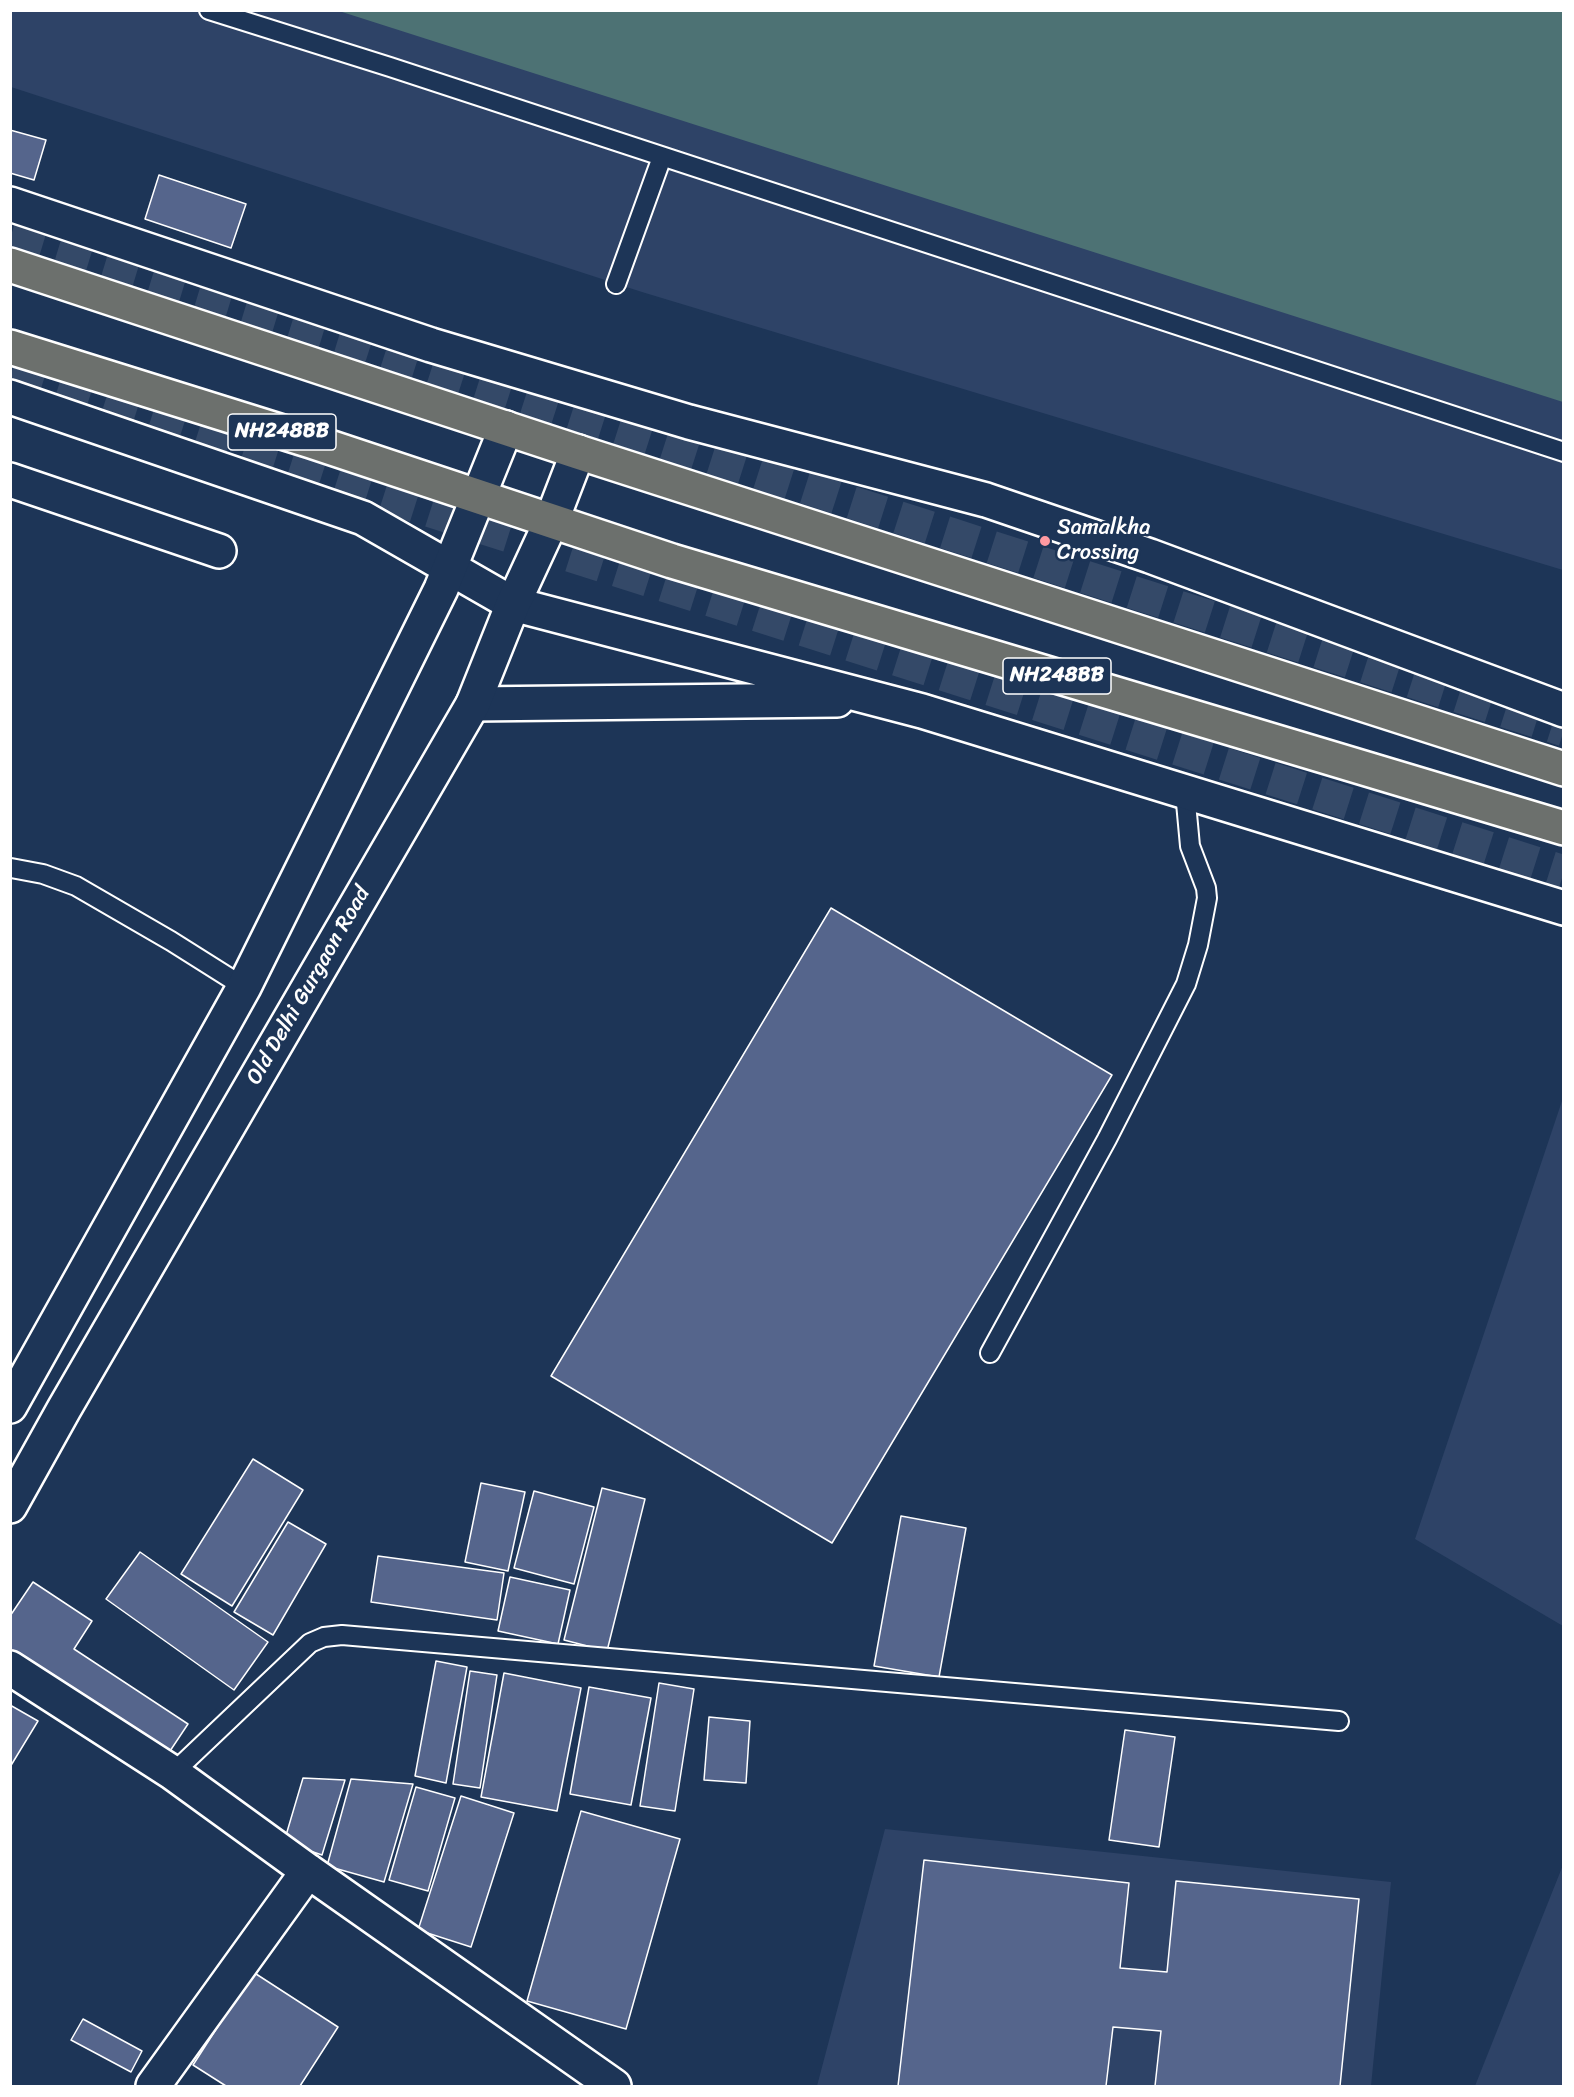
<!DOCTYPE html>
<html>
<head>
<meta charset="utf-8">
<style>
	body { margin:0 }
	#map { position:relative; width:1574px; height:2097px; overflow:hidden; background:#1d3557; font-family:Sriracha,sans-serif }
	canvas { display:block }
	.frame { position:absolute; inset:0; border:12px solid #fff; pointer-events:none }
</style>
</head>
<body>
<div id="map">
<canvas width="1574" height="2097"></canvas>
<div class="frame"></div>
</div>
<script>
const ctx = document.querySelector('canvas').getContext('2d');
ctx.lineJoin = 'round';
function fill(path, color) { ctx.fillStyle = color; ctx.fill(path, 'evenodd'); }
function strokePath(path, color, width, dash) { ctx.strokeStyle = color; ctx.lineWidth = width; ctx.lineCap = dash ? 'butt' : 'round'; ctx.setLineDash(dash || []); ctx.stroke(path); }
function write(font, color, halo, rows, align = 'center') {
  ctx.font = font + ' Sriracha,sans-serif'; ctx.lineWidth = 5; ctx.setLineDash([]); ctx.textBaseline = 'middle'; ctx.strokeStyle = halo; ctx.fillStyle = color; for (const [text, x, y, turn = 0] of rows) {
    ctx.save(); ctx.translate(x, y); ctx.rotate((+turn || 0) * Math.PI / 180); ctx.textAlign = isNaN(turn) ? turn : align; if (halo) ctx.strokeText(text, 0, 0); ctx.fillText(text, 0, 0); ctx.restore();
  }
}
const built = new Path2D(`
	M11 10 1563 11V570L642 292 11 87Z
	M1563 1098 1564 1626H1563L1415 1539Z
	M885 1829 1391 1882 1371 2086H817Z
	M1563 1865V2086H1475Z`);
const green = new Path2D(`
	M339 11H1563V402Z`);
const building = new Path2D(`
	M10 130 46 140 34 180 10 173Z
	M159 175 246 204 231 248 145 219Z
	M831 908 1112 1075 832 1543 551 1376Z
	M253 1459 303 1490 232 1606 181 1574Z
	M481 1483 525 1492 508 1571 465 1562Z
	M602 1488 645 1499 607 1651 564 1640Z
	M534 1491 594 1507 574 1584 514 1568Z
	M901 1516 966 1528 939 1677 874 1666Z
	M288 1522 326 1544 273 1635 234 1612Z
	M140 1552 268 1642 234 1690 106 1599Z
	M378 1556 504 1573 497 1620 371 1602Z
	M510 1577 570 1590 558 1644 498 1631Z
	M33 1582 92 1621 74 1649 188 1724 164 1760 10 1658V1616Z
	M436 1661 467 1667 446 1783 415 1776Z
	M470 1671 497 1675 480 1788 453 1784Z
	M504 1673 581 1688 557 1811 481 1797Z
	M659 1683 694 1689 675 1811 640 1806Z
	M589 1687 651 1698 631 1805 570 1794Z
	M10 1705 38 1721 10 1767Z
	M709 1717 750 1721 746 1783 704 1780Z
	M1125 1730 1175 1737 1159 1847 1109 1840Z
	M303 1778 345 1780 322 1855 284 1842Z
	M351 1779 413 1784 384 1882 327 1866Z
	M416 1787 455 1798 428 1891 389 1880Z
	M461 1796 514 1813 471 1947 418 1930Z
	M581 1811 680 1839 626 2029 527 2001Z
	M924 1860 1129 1883 1120 1968 1167 1972 1176 1881 1359 1899 1340 2086H1155L1161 2031 1113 2027 1106 2086H898Z
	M253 1972 338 2027 300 2086H226L193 2065Z
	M83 2019 142 2051 131 2072 71 2040Z`);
const trunkTunnel = new Path2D(`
	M10 239 343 340 1564 730
	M10 377 1564 872`);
const service = new Path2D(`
	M209 10 390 67 1564 452
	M616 284 662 157
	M11 868 43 874 76 886 171 941 244 987
	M990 1353 1107 1139 1186 984 1198 945 1207 898 1206 888 1190 846 1185 792
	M173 1773 310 1643 324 1637 342 1635 1339 1721`);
const minor = new Path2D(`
	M10 480 219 551
	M10 1668 173 1773 308 1871 614 2086
	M153 2086 308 1871`);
const tertiary = new Path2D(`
	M10 204 431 345 689 422 986 500 1150 556 1564 710
	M10 397 363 518 513 604 922 711 1564 908
	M473 704 837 700`);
const secondary = new Path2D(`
	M10 1406 244 987 441 589 506 428
	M10 1506 64 1409 473 704 513 604 551 522 578 452`);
const trunk = new Path2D(`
	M10 265 578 452 1564 769
	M10 347 311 441 672 561 1564 828`);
const markers = [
	[1045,541,6,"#ff9aa2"]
];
const shields = [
	[282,432,108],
	[1057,676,108]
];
const shieldNames = [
	["NH248BB",282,432],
	["NH248BB",1057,676]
];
const poiNames = [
	["Samalkha",1057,528],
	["Crossing",1057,553]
];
const streetNames = [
	["Old Delhi Gurgaon Road",309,986,-60]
];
fill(built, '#2e4367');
fill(green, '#4d7274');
fill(building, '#55658c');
strokePath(building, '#fff', 1.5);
strokePath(trunkTunnel, '#344968', 33, [33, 16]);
strokePath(service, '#fff', 22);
strokePath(minor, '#fff', 38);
strokePath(tertiary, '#fff', 38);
strokePath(secondary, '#fff', 38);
strokePath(trunk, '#fff', 38);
strokePath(service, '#1d3557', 18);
strokePath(minor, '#1d3557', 33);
strokePath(tertiary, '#1d3557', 33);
strokePath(secondary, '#1d3557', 33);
strokePath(trunk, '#6c706d', 33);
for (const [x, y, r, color] of markers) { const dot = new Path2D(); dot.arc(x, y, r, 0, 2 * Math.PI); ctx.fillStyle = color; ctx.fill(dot); strokePath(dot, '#1d3557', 2); }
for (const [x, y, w] of shields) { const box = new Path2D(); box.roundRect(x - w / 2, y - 18, w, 36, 4.5); ctx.fillStyle = '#1d3557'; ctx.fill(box); strokePath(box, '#fff', 1.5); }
write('bold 21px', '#fff', null, shieldNames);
write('22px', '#fff', '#1d3557', poiNames, 'left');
write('22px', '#fff', '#1d3557', streetNames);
</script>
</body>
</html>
